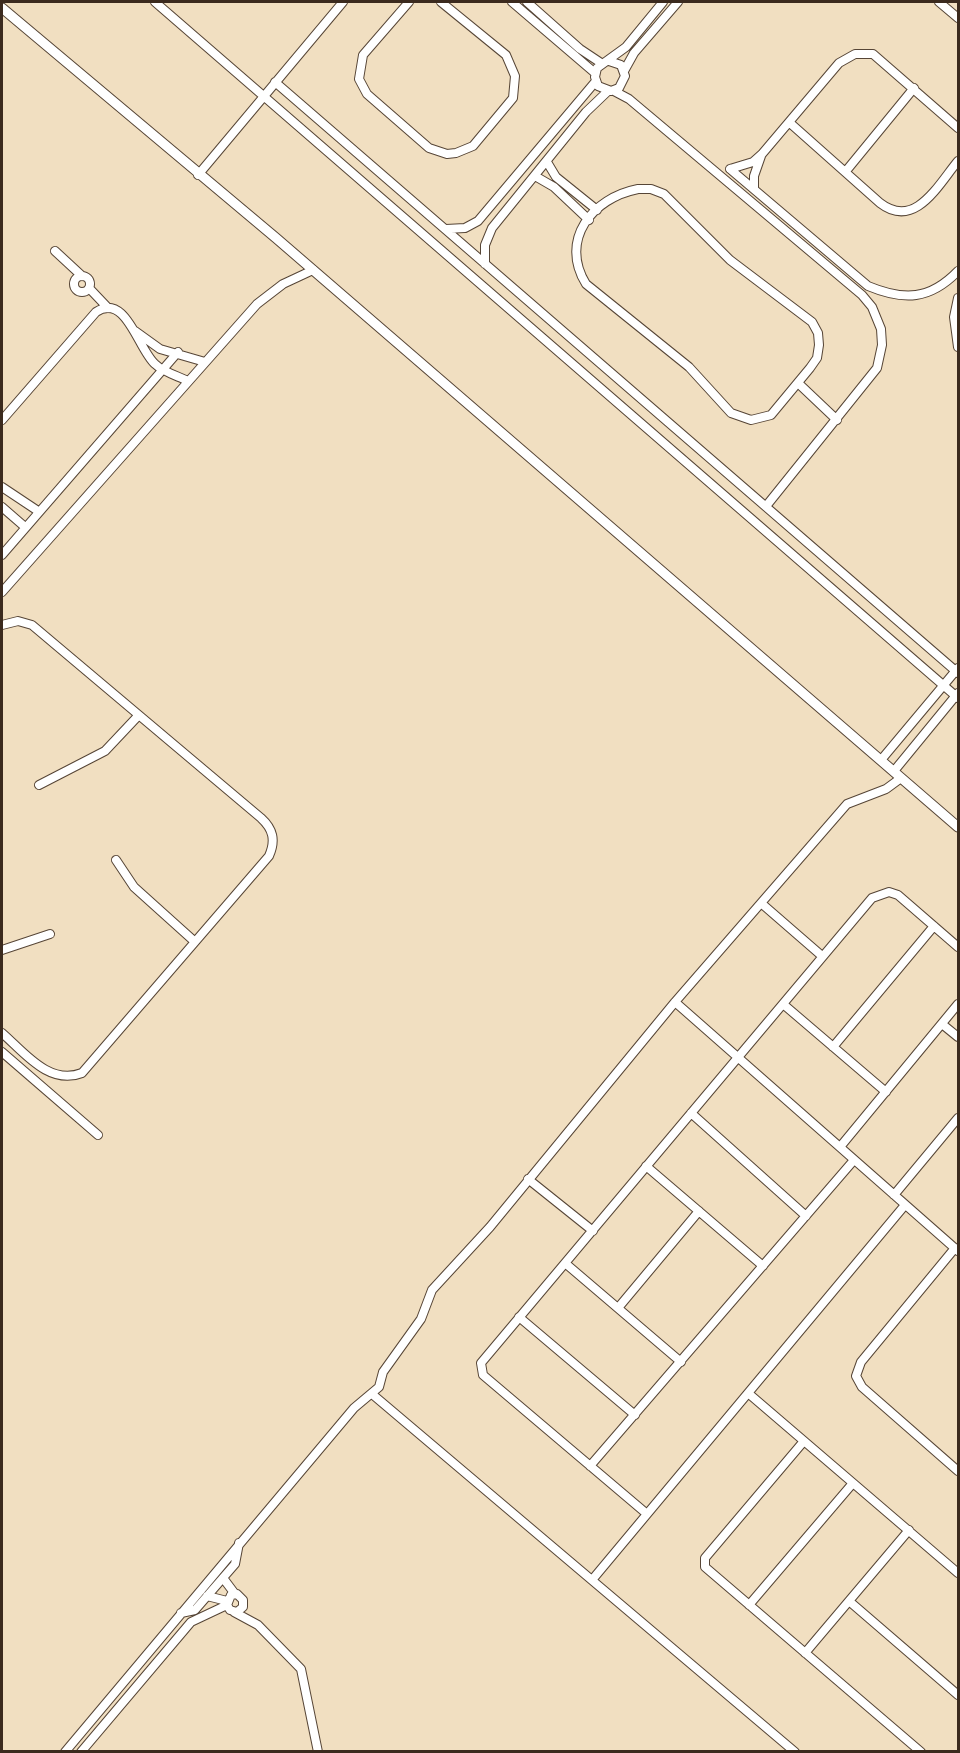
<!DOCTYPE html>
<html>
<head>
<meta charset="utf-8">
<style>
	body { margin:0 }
	#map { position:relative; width:960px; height:1753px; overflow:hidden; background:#f1dfc1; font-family:Mynerve,sans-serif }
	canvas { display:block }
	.frame { position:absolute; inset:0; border:3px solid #3b2a1e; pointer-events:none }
</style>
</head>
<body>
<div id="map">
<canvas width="960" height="1753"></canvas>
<div class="frame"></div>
</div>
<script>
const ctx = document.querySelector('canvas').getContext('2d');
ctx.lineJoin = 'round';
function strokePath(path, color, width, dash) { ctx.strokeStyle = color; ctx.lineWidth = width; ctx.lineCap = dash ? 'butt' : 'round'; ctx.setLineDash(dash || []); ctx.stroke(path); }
const minor = new Path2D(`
	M155 2 958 698
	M409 2 363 55 359 79 367 94 429 148 447 154 456 153 473 146 513 98 515 76 506 55 441 2
	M512 2 595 73
	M527 2 580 49 601 63
	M939 2 958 18
	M609 61 621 65 625 76 619 88 611 91 598 86 595 77 597 68 626 47 663 2
	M624 71 634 53 678 2
	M275 82 958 673
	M614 91 629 99 862 295 872 307 881 329 882 345 877 368 767 505
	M790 123 880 203C915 230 938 185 958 161
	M547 162 556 177 597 210
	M730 169 753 162 762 154 839 63 855 54H873L958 128
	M730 169 868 286C904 301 930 300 958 271
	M846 171 914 88
	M198 175 343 2
	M535 176 554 187 589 220
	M638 189H651L664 194 730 260 812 322 818 333 819 345 817 358 810 368 771 415 751 420 731 413 689 367 586 284C559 240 592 198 638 189Z
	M754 189V176L761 156
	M446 229 465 228 478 221 596 81
	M55 251 82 276
	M485 264V245L492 228 586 112 608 91
	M74 284a8 8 0 1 1 16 0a8 8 0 1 1-16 0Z
	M89 288 108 308
	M958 298 954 317 958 347
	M135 331 160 349 205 362
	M798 383 837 420
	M2 420 96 312C126 292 138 349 155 364 163 372 178 376 188 381
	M2 487 38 511
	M2 507 25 527
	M2 555 178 352
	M2 592 257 304 283 284 313 270
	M2 625 18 621 32 625 261 818C273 829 276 840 269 856L82 1073C49 1086 24 1052 2 1033
	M881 760 958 668
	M894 771 958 693
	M39 785 105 751 138 716
	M116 860 134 887 194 941
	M761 903 822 956
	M2 950 50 934
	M675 1002 958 1251
	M783 1004 886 1092
	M942 1024 958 1037
	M833 1047 934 926
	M2 1052 98 1135
	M691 1113 806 1216
	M840 1147 958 1004
	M646 1166 763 1266
	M528 1179 593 1231
	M894 1195 958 1118
	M955 1248 861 1362 856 1376 862 1387 958 1471
	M565 1263 681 1362
	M618 1308 699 1211
	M519 1317 635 1415
	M748 1393 958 1573
	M372 1394 795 1752
	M804 1441 705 1558V1567L921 1752
	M590 1466 854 1160
	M647 1514 483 1375 481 1363 872 898 889 892 898 895 958 947
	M223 1578 235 1594
	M592 1580 905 1205
	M207 1596 227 1601
	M849 1601 958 1695
	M749 1605 853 1483
	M234 1612 258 1625 301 1669 318 1752
	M181 1613 195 1610 235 1564 239 1543
	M805 1653 909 1530
	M65 1752 354 1408 379 1387 383 1372 421 1319 432 1290 490 1227 675 1002 847 804 886 789 901 778
	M81 1752 191 1622 227 1605 231 1595 237 1594 243 1600V1607L237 1612 230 1610 227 1605`);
const tertiary = new Path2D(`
	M2 8 276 238 958 827`);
strokePath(minor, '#564536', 10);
strokePath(tertiary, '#564536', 11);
strokePath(minor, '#fff', 8);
strokePath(tertiary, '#fff', 9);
</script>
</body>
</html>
